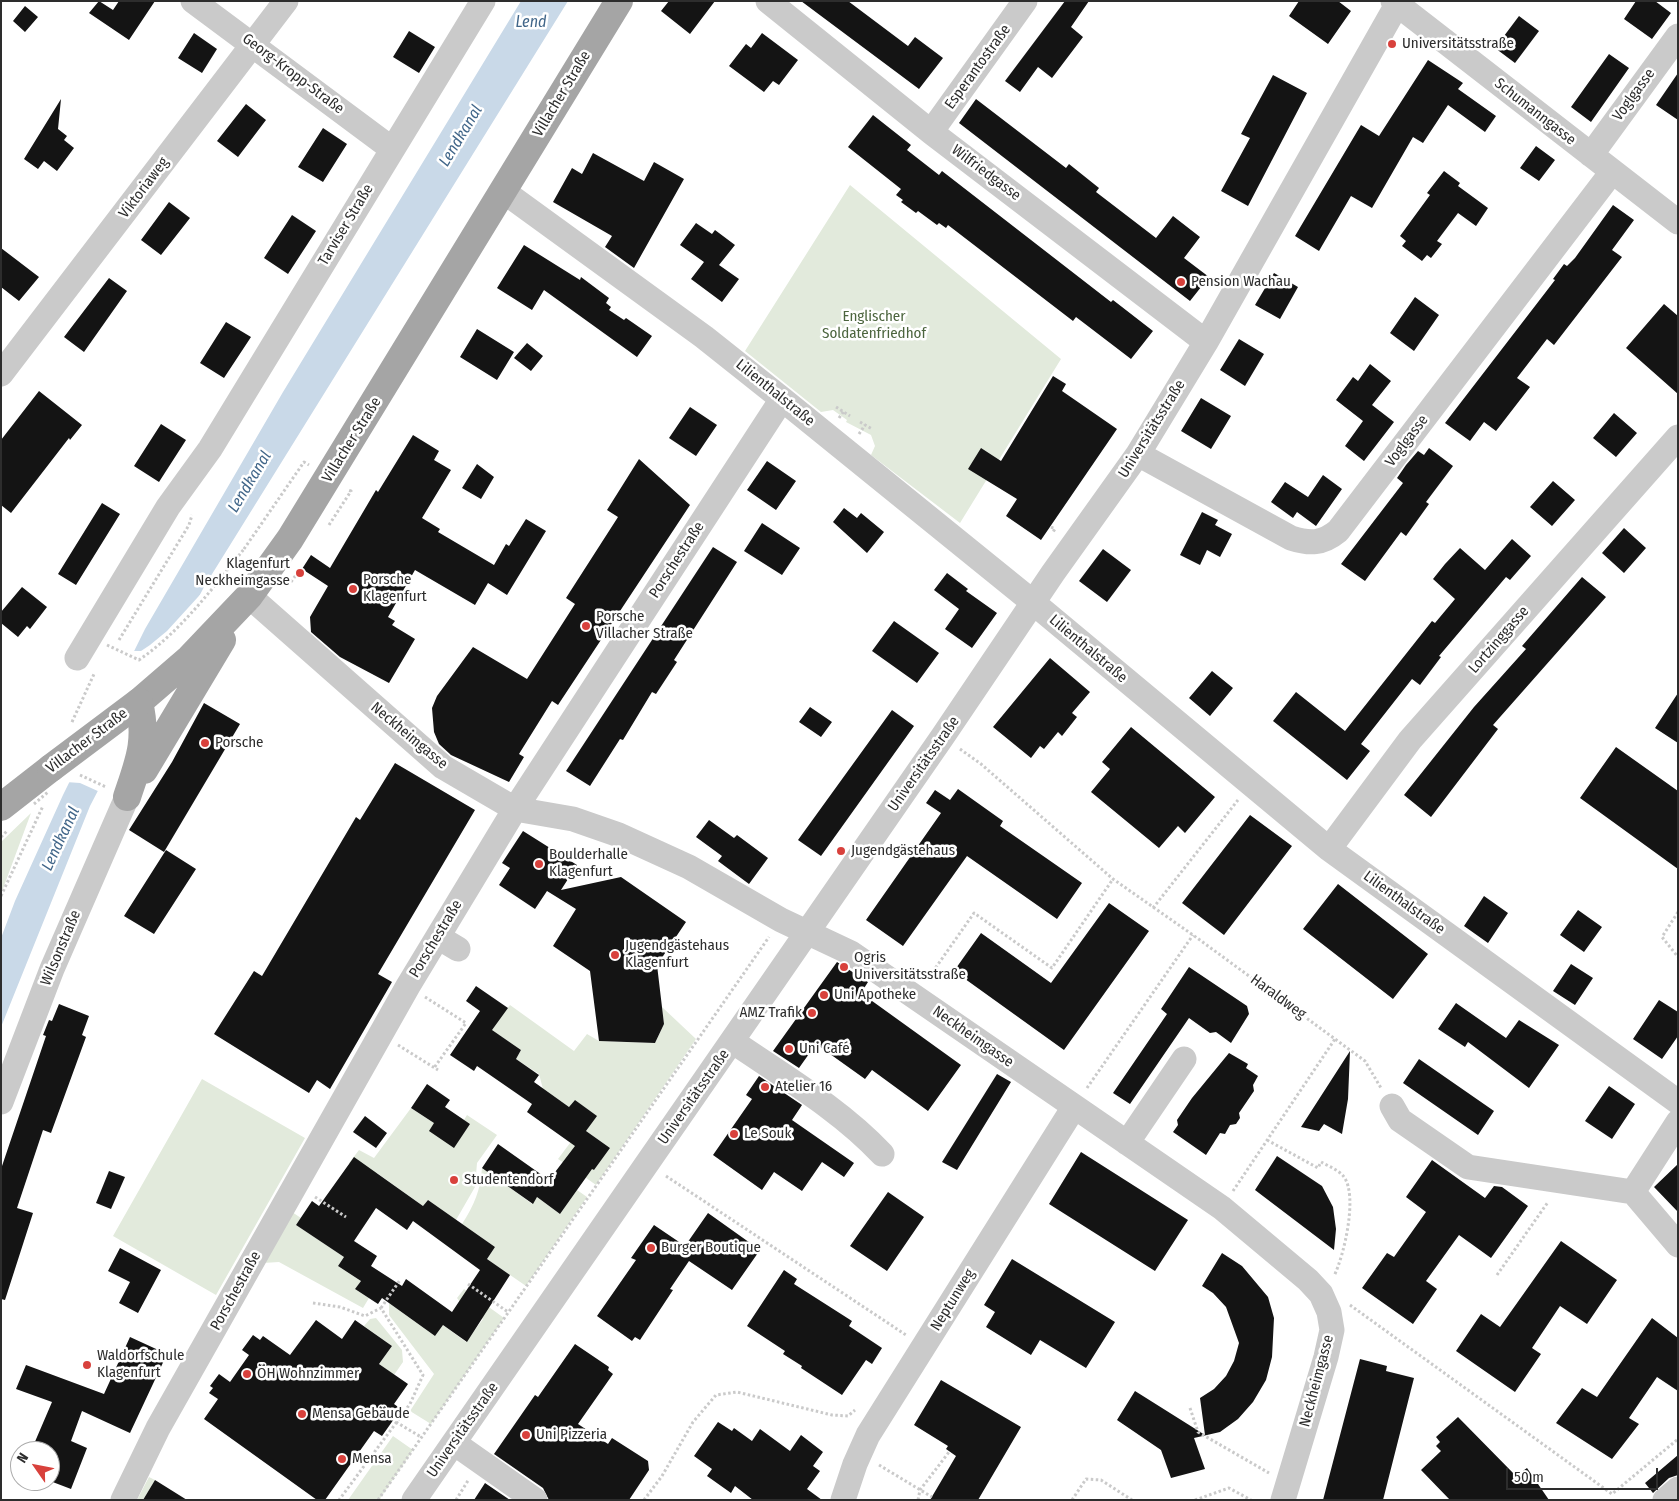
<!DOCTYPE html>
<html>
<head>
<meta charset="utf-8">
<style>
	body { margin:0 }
	#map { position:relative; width:1679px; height:1501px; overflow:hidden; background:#fff; font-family:"Fira Sans Condensed",sans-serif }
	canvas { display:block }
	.frame { position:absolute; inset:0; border:2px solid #2d2d2d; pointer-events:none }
	.north { position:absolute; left:10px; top:1441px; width:50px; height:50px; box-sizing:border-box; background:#fff; border:1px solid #ababab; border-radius:50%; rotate:303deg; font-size:14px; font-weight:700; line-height:20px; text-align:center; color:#2d2d2d }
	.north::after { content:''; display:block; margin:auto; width:18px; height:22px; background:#d8413c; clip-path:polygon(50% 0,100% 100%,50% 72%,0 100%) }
	.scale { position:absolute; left:1506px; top:1468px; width:152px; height:22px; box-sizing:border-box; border:2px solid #2d2d2d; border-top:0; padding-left:6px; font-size:15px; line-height:18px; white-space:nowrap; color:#2d2d2d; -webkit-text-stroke:4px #fff; paint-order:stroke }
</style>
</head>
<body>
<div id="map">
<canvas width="1679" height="1501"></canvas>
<div class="frame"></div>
<div class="north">N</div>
<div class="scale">50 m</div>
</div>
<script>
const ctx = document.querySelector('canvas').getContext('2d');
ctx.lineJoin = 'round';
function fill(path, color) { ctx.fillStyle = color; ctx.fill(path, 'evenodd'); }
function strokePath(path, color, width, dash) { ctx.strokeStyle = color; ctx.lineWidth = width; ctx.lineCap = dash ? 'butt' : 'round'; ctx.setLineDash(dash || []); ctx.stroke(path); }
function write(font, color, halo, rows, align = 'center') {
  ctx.font = font + ' "Fira Sans Condensed",sans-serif'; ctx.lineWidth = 5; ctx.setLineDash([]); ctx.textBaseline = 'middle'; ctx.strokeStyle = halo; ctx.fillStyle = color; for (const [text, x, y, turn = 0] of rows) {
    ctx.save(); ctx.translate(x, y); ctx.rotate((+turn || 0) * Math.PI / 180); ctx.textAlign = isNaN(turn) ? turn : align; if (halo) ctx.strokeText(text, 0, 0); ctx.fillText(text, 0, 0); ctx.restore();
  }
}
const green = new Path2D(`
	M850 185 1061 359 960 523 871 455 875 446 871 435 846 422 847 420 833 410 821 412 745 351Z
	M31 813 1 894V842Z
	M510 1005 574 1051 587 1034 599 1041 655 1043 664 1024 662 1007 696 1039 596 1185 582 1175 588 1166 594 1170 610 1148 586 1131 596 1116 575 1100 569 1107 543 1089 539 1074 516 1059 521 1050 499 1035 479 1043Z
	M202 1079 305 1138 216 1295 113 1236Z
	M411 1108 434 1123 454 1147 470 1124 464 1120 467 1115 497 1135 477 1163 475 1187 456 1220 428 1200 423 1206 377 1173 372 1179 349 1163 359 1150 374 1158Z
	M576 1135V1171L558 1159Z
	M482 1167 532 1204 537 1197 560 1214 577 1190 587 1197 526 1286 487 1259 495 1247 462 1224C474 1206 481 1189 482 1167Z
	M292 1212 301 1218 296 1225 344 1257 338 1266 361 1281 355 1289 369 1298 363 1308 279 1262 263 1263Z
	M464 1289 504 1318 431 1424 410 1411 434 1374 389 1315V1303L435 1336 443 1325 466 1342 483 1319 460 1302 457 1298Z
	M376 1318 402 1350 403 1362 394 1375 379 1364 392 1346 364 1326 370 1319Z
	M393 1436 413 1450 379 1500H348Z
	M149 1477 155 1480 143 1500H137Z`);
const water = new Path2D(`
	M521 1H568L204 587 90 806 1 1027V938L15 901 63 795 145 629 283 392Z`);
const pier = new Path2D(`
	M208 586 100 792 80 783 66 782 131 651H141L150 645 167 631Z`);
const building = new Path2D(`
	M99 1 113 10 119 1H155L129 40 89 13Z
	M669 1H715L690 34 661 11Z
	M801 1H848L908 46 915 37 943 58 919 89Z
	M1065 1H1089L1071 27 1083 37 1052 78 1038 67 1020 92 1005 81Z
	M1299 1H1338L1351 11 1328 44 1289 16Z
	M1636 1H1655L1671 13 1652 39 1624 19Z
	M25 6 38 17 25 32 13 21Z
	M1519 16 1539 31 1515 63 1495 48Z
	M409 31 435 47 419 73 393 57Z
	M194 33 217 49 202 73 178 58Z
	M762 33 798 60 779 85 773 81 764 92 729 66 746 44 751 48Z
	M1609 54 1629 68 1591 122 1571 107Z
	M1428 60 1463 83 1458 89 1496 116 1485 132 1448 105 1423 143 1413 137 1372 208 1351 196 1319 251 1295 236 1361 125 1379 136Z
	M1678 73V120L1656 105Z
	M1273 75 1307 93 1248 206 1221 191 1250 138 1241 134Z
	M61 99 58 129 67 136 64 140 74 148 57 171 44 161 38 169 24 159Z
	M976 99 1066 168 1069 164 1099 188 1096 192 1156 238 1173 216 1200 237 1184 258 1209 277 1190 301 959 123Z
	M246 104 266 120 238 157 217 141Z
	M873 115 911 145 907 150 939 175 942 171 1111 302 1113 300 1153 331 1131 359 1076 317 1073 321 948 225 946 228 939 223 937 225 918 211 916 213 901 202 903 200 896 195 901 189 848 147Z
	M323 128 347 144 323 182 298 167Z
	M1536 146 1555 160 1539 181 1520 168Z
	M593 153 644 181 654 162 684 179 634 268 605 247 612 236 553 202 572 168 582 174Z
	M1444 171 1460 183 1458 186 1488 208 1476 226 1458 213 1437 241 1442 244 1431 258 1427 255 1422 261 1402 246 1406 241 1400 236 1430 195 1427 193Z
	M169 202 190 218 161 255 141 240Z
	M1613 205 1634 220 1612 250 1622 257 1554 345 1547 339 1517 378 1530 387 1496 431 1484 422 1470 441 1445 423 1555 280 1553 279 1564 264 1567 266 1575 258Z
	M292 215 316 231 288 274 264 258Z
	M696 223 712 234 715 230 735 245 719 265 739 279 722 302 691 279 704 262 680 245Z
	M524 245 580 280 581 277 609 298 606 303 611 307 609 310 624 320 626 318 652 336 637 357 544 290 532 310 497 288Z
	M1 248 39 277 19 301 1 287Z
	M1274 273 1298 287 1280 319 1255 305Z
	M109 278 127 291 84 352 64 337Z
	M1415 297 1439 315 1414 351 1390 333Z
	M1664 304 1678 316V394L1626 348Z
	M226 322 251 337 224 378 200 363Z
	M477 329 514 352 497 380 460 357Z
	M1239 339 1264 354 1245 386 1220 370Z
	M527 343 543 356 531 371 514 358Z
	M1370 364 1391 381 1372 405 1394 422 1364 461 1345 446 1363 421 1336 400 1353 377 1358 381Z
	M1053 376 1066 384 1062 391 1117 429 1041 540 1006 516 1017 499 968 469 981 448 1001 461Z
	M39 391 82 425 70 440 69 438 11 513 1 505V440Z
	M1201 398 1231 416 1211 449 1181 431Z
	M690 407 717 425 696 456 669 438Z
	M1614 413 1637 433 1616 457 1593 438Z
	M161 424 186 440 159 482 134 466Z
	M413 435 439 451 434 460 451 470 422 518 440 529 438 532 494 565 506 544 509 546 526 519 546 531 507 595 488 583 475 605 415 570 388 617 395 621 392 625 415 639 389 683 340 657 311 632 310 617 328 586 302 569 311 555 330 568 376 490 378 492Z
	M1429 448 1453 466 1426 502 1429 504 1406 536 1401 532 1365 581 1341 564 1403 483 1397 478 1406 465 1418 451 1424 455Z
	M639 459 690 505 558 705 552 701 519 754 524 757 509 782 451 755 439 744 434 732 432 708 437 696 473 647 527 679 575 604 566 598 618 517 607 510Z
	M767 461 796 481 776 510 747 490Z
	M477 464 494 477 481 499 462 488Z
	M1323 475 1342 489 1316 526 1297 512 1293 518 1271 502 1285 482 1308 497Z
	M1553 481 1575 500 1552 526 1530 507Z
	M102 503 120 514 76 585 58 574Z
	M844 508 857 518 861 513 884 532 867 553 833 522Z
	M1202 512 1218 520 1215 525 1232 534 1220 557 1207 550 1200 565 1180 555Z
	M762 523 800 548 782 575 744 551Z
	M1624 528 1646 548 1624 573 1602 553Z
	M1512 539 1531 556 1510 580 1506 577 1439 656 1441 657 1420 685 1412 679 1361 744 1370 751 1347 780 1273 721 1296 692 1345 731 1432 621 1435 623 1455 599 1433 579 1445 564 1460 548 1485 570Z
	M713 547 737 562 674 660 677 662 656 694 652 692 623 740 620 739 590 786 566 771Z
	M1103 549 1131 570 1107 602 1079 581Z
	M947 573 968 589 966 591 997 613 972 648 945 629 959 609 934 590Z
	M1582 577 1606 597 1493 725 1498 729 1431 817 1404 795 1474 707 1526 649 1522 646Z
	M22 587 47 607 30 629 27 626 18 637 1 623V612Z
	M894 621 939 653 917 683 872 651Z
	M1050 658 1090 692 1072 713 1077 717 1062 736 1058 732 1044 749 1040 746 1031 758 993 727Z
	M1212 671 1233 688 1210 716 1189 698Z
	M1678 693V743L1655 728Z
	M204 703 240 724 164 852 129 830 172 762Z
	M810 707 832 722 821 737 799 722Z
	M892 710 914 726 821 856 798 840Z
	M1131 727 1215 797 1185 833 1178 826 1159 848 1091 792 1110 769 1102 762Z
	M1616 747 1678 791V869L1580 798Z
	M395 763 475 810 378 974 392 982 330 1089 317 1080 309 1093 214 1034 254 971 262 976 356 817 360 820Z
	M958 789 1003 821 1000 826 1082 883 1057 919 967 856 903 946 866 920 941 813 926 803 935 790 950 800Z
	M1250 815 1292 846 1224 935 1182 903Z
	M709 820 734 838 737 835 768 858 749 884 718 861 722 856 696 837Z
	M523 831 577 865 561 890 621 877 686 922 657 965 664 1024 655 1043 599 1041 590 971 553 946 576 909 547 891 535 909 499 885 510 868 502 863Z
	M166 850 196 869 154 934 124 916Z
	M1338 884 1428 954 1393 999 1303 929Z
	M1484 896 1508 913 1488 943 1464 926Z
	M1109 903 1149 931 1064 1050 954 971 981 933 1051 983Z
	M1578 910 1602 927 1584 952 1560 935Z
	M837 962 868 982 861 993 961 1065 928 1111 872 1070 865 1079 816 1044 799 1068 773 1051Z
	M1571 964 1593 978 1575 1005 1553 991Z
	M1189 967 1247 1006 1249 1014 1231 1043 1216 1032 1210 1033 1189 1018 1130 1104 1113 1093 1167 1014 1161 1009Z
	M476 986 508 1008 492 1030 521 1050 516 1059 539 1075 534 1082 569 1107 575 1100 597 1116 586 1131 610 1148 594 1170 592 1169 560 1214 537 1197 533 1204 482 1168 498 1144 549 1180 575 1146 527 1112 532 1104 477 1066 474 1071 450 1055 480 1011 466 1001Z
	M1659 1000 1678 1012V1036L1662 1059 1633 1039Z
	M1456 1003 1506 1038 1519 1020 1559 1045 1529 1088 1468 1042 1465 1047 1438 1029Z
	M59 1004 89 1016 82 1035 86 1037 51 1133 43 1130 17 1208 33 1213 5 1300 1 1299V1169L46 1036 43 1035 49 1020 52 1021Z
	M1350 1051 1348 1099 1342 1134 1324 1124 1319 1131 1301 1127Z
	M1229 1053 1248 1064 1246 1068 1258 1076 1253 1085 1254 1091 1239 1113 1240 1118 1236 1124 1230 1125 1225 1134 1220 1133 1206 1155 1173 1132 1178 1125 1177 1120 1192 1098Z
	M1419 1059 1494 1111 1478 1135 1403 1083Z
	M997 1074 1011 1082 957 1170 942 1162Z
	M759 1076 802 1105 792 1120 854 1163 844 1177 822 1162 802 1191 774 1172 762 1190 713 1155 752 1099 746 1095Z
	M427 1084 450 1100 445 1107 470 1124 454 1148 429 1131 434 1123 411 1108Z
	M1609 1086 1635 1104 1612 1139 1585 1121Z
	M365 1116 387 1133 376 1148 353 1132Z
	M1081 1152 1188 1220 1155 1271 1049 1204Z
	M1277 1156 1322 1186 1333 1207 1336 1229 1334 1250 1255 1190Z
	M354 1157 423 1206 428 1200 495 1247 487 1259 510 1275 467 1342 443 1325 435 1336 382 1298 378 1304 355 1289 361 1281 338 1266 344 1257 296 1225 312 1201 319 1206ZM376 1208 407 1230 413 1221 480 1270 452 1312 406 1279 402 1286 371 1266 377 1256 354 1241Z
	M1432 1160 1485 1198 1494 1186 1502 1187 1528 1206 1491 1258 1459 1235 1426 1281 1437 1289 1413 1324 1362 1288 1387 1253 1394 1257 1426 1212 1406 1197Z
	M1678 1164V1212L1654 1187Z
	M109 1171 125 1177 111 1209 96 1203Z
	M888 1192 924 1217 887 1271 850 1246Z
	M708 1213 760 1250 732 1290 689 1261 670 1289 673 1290 640 1340 635 1337 632 1341 597 1316 636 1260 631 1258 654 1225 685 1246Z
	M1561 1241 1617 1280 1587 1324 1560 1306 1532 1348 1541 1354 1515 1392 1456 1351 1481 1314 1500 1327Z
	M120 1248 161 1270 138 1313 119 1303 130 1282 108 1271Z
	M1222 1253 1242 1266 1268 1297 1274 1318 1272 1357 1266 1380 1253 1402 1238 1419 1220 1432 1194 1438 1205 1469 1171 1478 1161 1450 1117 1420 1135 1391 1205 1435 1200 1398 1214 1389 1226 1376 1234 1361 1239 1343 1226 1307 1213 1293 1202 1286Z
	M1012 1259 1115 1322 1086 1368 1040 1340 1031 1355 986 1327 995 1312 984 1305Z
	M784 1270 797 1279 794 1284 852 1321 849 1326 882 1348 872 1364 866 1360 842 1395 801 1368 802 1366 783 1354 785 1351 747 1326Z
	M1652 1318 1678 1338V1391L1657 1377 1629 1418 1639 1424 1612 1459 1556 1423 1582 1388 1597 1397Z
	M316 1320 342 1339 355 1320 392 1346 379 1364 408 1384 394 1404 401 1409 382 1436 374 1431 325 1500H317L204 1419 218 1399 209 1393 213 1388 210 1386 219 1374 230 1382 249 1355 242 1350 253 1335 260 1340 263 1336 290 1355Z
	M130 1337 167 1354 130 1433 82 1411 71 1441 87 1448 71 1489 50 1481V1451H31L52 1402 16 1389 26 1365 104 1394Z
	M575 1344 609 1367 608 1370 613 1374 578 1424 608 1444 612 1438 648 1461 649 1470 629 1500H549L543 1488 494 1454 535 1395 538 1397Z
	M1360 1359 1387 1366 1386 1371 1414 1378 1383 1500H1323Z
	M941 1380 1021 1427 978 1500H930L956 1456 946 1449 948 1446 914 1425Z
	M1458 1417 1516 1476 1527 1468 1549 1500H1450L1421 1470 1441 1451 1436 1446 1440 1442 1436 1437Z
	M718 1422 732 1431 734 1428 752 1441 760 1429 790 1451 801 1435 823 1452 813 1466 820 1471 807 1489 822 1500H753L735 1486 731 1493 707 1476 712 1469 694 1456Z
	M1678 1455V1475L1669 1478 1653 1493 1645 1483Z
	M155 1480 187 1500H143Z
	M485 1483 510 1500H474Z`);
const path = new Path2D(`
	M836 407 850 416
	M839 418 844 411
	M860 422 872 429
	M859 434 865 425
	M329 525 351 491 348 490
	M1051 527 1055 529 1053 532
	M244 549 304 462 309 465
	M291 582 301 568
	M119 640 189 525 192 515
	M72 722 94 674
	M960 749 981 764 1113 879 1193 935 1365 1061 1381 1088
	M80 775 106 787
	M1 837 8 830
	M1 896 43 806
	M1153 908 1238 800
	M1678 912 1662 937 1678 957
	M927 980 974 913 1052 968 1113 879
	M425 997 466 1023 434 1068
	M398 1045 438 1070
	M1087 1088 1193 935
	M1267 1140 1318 1168 1321 1162C1328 1166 1339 1170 1344 1177 1358 1196 1344 1256 1334 1276
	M666 1176 906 1335
	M1233 1191 1335 1039
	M315 1197 346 1217
	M1497 1275 1548 1202
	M468 1284 508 1312
	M313 1303 340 1307 365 1316 381 1308 423 1375 410 1404 339 1500
	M1350 1305 1612 1494 1678 1439
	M381 1308 400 1280
	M1190 1408 1198 1432 1269 1473
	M396 1422 421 1437
	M879 1465 932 1497
	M378 1500 769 937
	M456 1500 469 1479
	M644 1500 662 1476 693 1422 716 1395 737 1392 832 1415 848 1416 855 1410
	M918 1500 920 1490 949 1452
	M1072 1500 1086 1479 1101 1480 1132 1500
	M1195 1500 1229 1488 1251 1500`);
const minor = new Path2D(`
	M193 1 392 149
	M768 1 931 132 1206 342
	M1393 1 1678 222
	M931 132 1025 1
	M1591 155 1678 36
	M503 191 704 337 782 399 1024 595 1329 849 1678 1102
	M1 374 286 1
	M1138 454 1291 538C1310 544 1322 544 1338 531L1612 172
	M249 596 443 767 515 809 573 819 619 835 689 867 781 920 851 953 1222 1208 1308 1280 1321 1294 1329 1312 1332 1330 1326 1357 1283 1500
	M77 658 168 507 210 449 483 1
	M1329 849 1410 740 1678 437
	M438 937 458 949
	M732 1041C783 1076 840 1109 882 1154
	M1 1102 52 969 127 797
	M1392 1106 1400 1120 1468 1167 1633 1192
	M1127 1143 1184 1059
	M1633 1192 1678 1122
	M1633 1192 1678 1245
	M454 1443 535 1500
	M123 1500 158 1428 408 986 515 809 782 399
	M414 1500 943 736 1053 573 1138 454 1206 342 1399 1
	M843 1500 855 1464 868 1435 1074 1107
	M1665 1500 1678 1489`);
const major = new Path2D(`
	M144 770 222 640
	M127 797C139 761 148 741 139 702L190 658 249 596 290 539 619 1
	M1 807 51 768`);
const pathBridge = new Path2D(`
	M107 645 139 660C181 631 212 589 244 549
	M34 804 48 792`);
const majorBridge = new Path2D(`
	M51 768 139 702`);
const markers = [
	[1392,44,5,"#d8413c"],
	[1181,282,5,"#d8413c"],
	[300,573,5,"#d8413c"],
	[353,589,5,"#d8413c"],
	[586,626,5,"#d8413c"],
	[205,743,5,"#d8413c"],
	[841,851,5,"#d8413c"],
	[539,864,5,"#d8413c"],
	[615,955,5,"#d8413c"],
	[844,967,5,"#d8413c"],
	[824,995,5,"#d8413c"],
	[812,1013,5,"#d8413c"],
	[789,1049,5,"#d8413c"],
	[765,1087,5,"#d8413c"],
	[734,1134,5,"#d8413c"],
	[454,1180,5,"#d8413c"],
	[651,1248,5,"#d8413c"],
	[87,1365,5,"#d8413c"],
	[247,1374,5,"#d8413c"],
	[302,1414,5,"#d8413c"],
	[526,1435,5,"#d8413c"],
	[342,1459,5,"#d8413c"]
];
const poiNames = [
	["Universitätsstraße",1402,44],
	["Pension Wachau",1191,282],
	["Klagenfurt",290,564,"right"],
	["Neckheimgasse",290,581,"right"],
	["Porsche",363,580],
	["Klagenfurt",363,597],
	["Porsche",596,617],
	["Villacher Straße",596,634],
	["Porsche",215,743],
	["Jugendgästehaus",851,851],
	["Boulderhalle",549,855],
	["Klagenfurt",549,872],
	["Jugendgästehaus",625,946],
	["Klagenfurt",625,963],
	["Ogris",854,958],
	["Universitätsstraße",854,975],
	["Uni Apotheke",834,995],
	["AMZ Trafik",802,1013,"right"],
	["Uni Café",799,1049],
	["Atelier 16",775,1087],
	["Le Souk",744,1134],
	["Studentendorf",464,1180],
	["Burger Boutique",661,1248],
	["Waldorfschule",97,1356],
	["Klagenfurt",97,1373],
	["ÖH Wohnzimmer",257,1374],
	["Mensa Gebäude",312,1414],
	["Uni Pizzeria",536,1435],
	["Mensa",352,1459]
];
const streetNames = [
	["Esperantostraße",978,67,-54],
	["Georg-Kropp-Straße",293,74,37],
	["Villacher Straße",562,94,-59],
	["Voglgasse",1634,95,-54],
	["Schumanngasse",1535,112,38],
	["Wilfriedgasse",986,173,37],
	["Viktoriaweg",144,188,-53],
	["Tarviser Straße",346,225,-59],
	["Lilienthalstraße",775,393,39],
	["Universitätsstraße",1152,429,-58],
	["Villacher Straße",352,440,-58],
	["Voglgasse",1407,441,-53],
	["Porschestraße",677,560,-57],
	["Lortzinggasse",1499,640,-49],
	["Lilienthalstraße",1088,649,40],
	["Neckheimgasse",409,736,40],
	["Villacher Straße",87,741,-37],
	["Universitätsstraße",924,764,-55],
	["Lilienthalstraße",1404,903,36],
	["Porschestraße",436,939,-59],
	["Wilsonstraße",61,948,-67],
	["Haraldweg",1278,997,36],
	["Neckheimgasse",973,1037,35],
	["Universitätsstraße",694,1097,-55],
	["Porschestraße",236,1291,-61],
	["Neptunweg",953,1300,-58],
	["Neckheimgasse",1317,1381,-75],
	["Universitätsstraße",463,1430,-55]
];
const parkNames = [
	["Englischer",874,317],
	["Soldatenfriedhof",874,334]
];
const waterNames = [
	["Lend",531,23],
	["Lendkanal",461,136,-59],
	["Lendkanal",250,482,-59],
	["Lendkanal",61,839,-65]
];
fill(green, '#e2eadc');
fill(water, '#c9d9e8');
fill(pier, '#fff');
fill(building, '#141414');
strokePath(path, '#cacaca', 3, [2.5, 2.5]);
strokePath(minor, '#cacaca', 25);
strokePath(major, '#a5a5a5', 28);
strokePath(pathBridge, '#cacaca', 3, [2.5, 2.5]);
strokePath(majorBridge, '#a5a5a5', 28);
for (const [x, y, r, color] of markers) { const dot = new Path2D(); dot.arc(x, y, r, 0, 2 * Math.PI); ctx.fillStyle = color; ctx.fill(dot); strokePath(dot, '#fff', 2); }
write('15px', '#2d2d2d', '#fff', poiNames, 'left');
write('15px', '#2d2d2d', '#fff', streetNames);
write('15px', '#4c653e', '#fff', parkNames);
write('italic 16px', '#416689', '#fff', waterNames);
</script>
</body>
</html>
